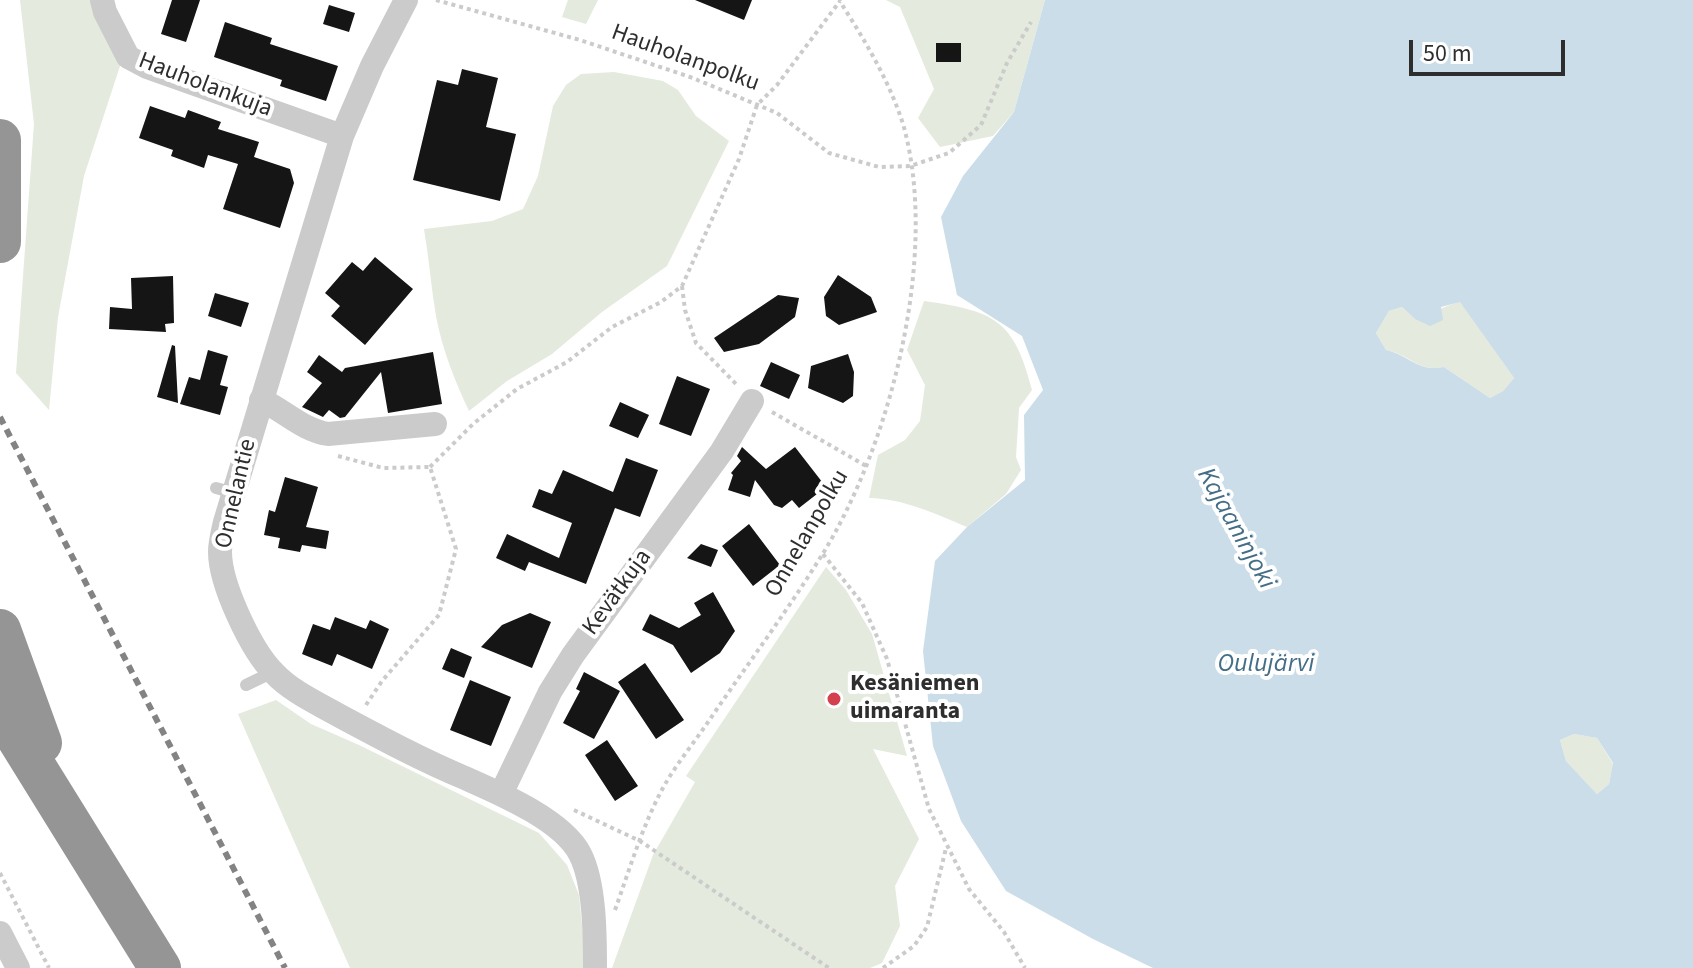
<!DOCTYPE html>
<html>
<head>
<meta charset="utf-8">
<style>
	body { margin:0 }
	#map { position:relative; width:1693px; height:968px; overflow:hidden; background:#fff; font-family:"Source Sans 3",sans-serif }
	canvas { display:block }
	.scale { position:absolute; left:1409px; top:40px; width:156px; height:36px; box-sizing:border-box; border:4px solid #2e2e2e; border-top:0; padding-left:10px; font-size:24px; line-height:28px; white-space:nowrap; color:#2e2e2e; -webkit-text-stroke:6px #fff; paint-order:stroke }
</style>
</head>
<body>
<div id="map">
<canvas width="1693" height="968"></canvas>
<div class="scale">50 m</div>
</div>
<script>
const ctx = document.querySelector('canvas').getContext('2d');
ctx.lineJoin = 'round';
function fill(path, color) { ctx.fillStyle = color; ctx.fill(path, 'evenodd'); }
function strokePath(path, color, width, dash) { ctx.strokeStyle = color; ctx.lineWidth = width; ctx.lineCap = dash ? 'butt' : 'round'; ctx.setLineDash(dash || []); ctx.stroke(path); }
function write(font, color, halo, rows, align = 'center') {
  ctx.font = font + ' "Source Sans 3",sans-serif'; ctx.lineWidth = 8; ctx.setLineDash([]); ctx.textBaseline = 'middle'; ctx.strokeStyle = halo; ctx.fillStyle = color; for (const [text, x, y, turn = 0] of rows) {
    ctx.save(); ctx.translate(x, y); ctx.rotate((+turn || 0) * Math.PI / 180); ctx.textAlign = isNaN(turn) ? turn : align; if (halo) ctx.strokeText(text, 0, 0); ctx.fillText(text, 0, 0); ctx.restore();
  }
}
const green = new Path2D(`
	M20 0H94L121 63 84 176 58 317 49 410 16 373 34 124Z
	M568 0H598L586 24 562 17Z
	M886 0H1045L1014 112 993 136 940 147 918 118 934 89 900 7Z
	M614 72 663 81 678 90 696 116 729 141 667 266 602 312 552 354 507 381 469 411C455 381 442 349 436 316 431 287 429 258 424 229L492 221 523 209 538 176 553 106 566 85 581 74Z
	M924 301C994 311 1014 319 1032 390L1019 408 1016 457 1021 470 1006 494 967 527C934 513 904 499 869 498L878 455 905 440 920 421 925 385 907 350Z
	M1460 301 1514 378 1503 391 1490 398 1444 367C1417 372 1411 355 1386 350L1376 333 1389 311 1402 307 1415 319Z
	M826 567 846 590 872 634 907 756 873 749 919 839 895 886 900 926 882 963 870 968H612L653 855 695 782 686 776Z
	M276 700 311 724 359 745 539 833 567 865 579 895 585 956 584 968H350L238 714Z
	M1574 734 1597 738 1613 764 1609 784 1597 794 1566 761 1560 740Z`);
const water = new Path2D(`
	M1045 0H1693V968H1153L1093 939 1006 891 961 821 933 746 923 651 935 561 967 527 1025 480 1024 415 1043 390 1022 336 957 295 941 217 963 176 1014 112ZM1460 302 1514 378 1503 391 1490 398 1444 367C1417 372 1411 356 1386 350L1376 333 1389 311 1402 307 1415 319 1430 326 1443 320 1441 307ZM1574 734 1597 738 1613 763 1609 784 1597 794 1566 761 1560 740Z`);
const building = new Path2D(`
	M172 0H200L186 42 161 34Z
	M695 0H752L744 20Z
	M329 5 355 13 349 32 323 24Z
	M225 22 272 38 270 44 338 66 326 101 280 86 282 80 214 57Z
	M936 43H961V62H936Z
	M462 69 498 78 486 127 516 134 500 201 413 180 437 80 458 85Z
	M150 106 185 118 188 110 221 122 218 129 259 142 254 157 290 169 294 183 280 228 223 209 238 164 208 155 204 168 171 156 173 150 139 138Z
	M375 257 413 289 365 345 331 316 340 306 325 293 352 262 363 271Z
	M838 275 871 297 877 312 839 325 826 316 824 297Z
	M173 276 174 323 165 324 166 332 109 329 110 307 132 309 131 278Z
	M215 293 249 303 241 327 208 316Z
	M778 295 799 298 795 317 759 344 724 352 714 338Z
	M172 345 175 346 178 403 157 397Z
	M208 350 228 356 220 385 228 387 220 415 180 404 189 377 200 380Z
	M433 352 442 404 388 413 381 372 345 417 340 418 329 410 323 417 302 407 322 383 307 372 319 355 342 372 345 368Z
	M848 354 854 372 853 396 843 403 808 388 811 366Z
	M771 362 800 375 789 399 760 386Z
	M677 376 710 389 691 436 659 424Z
	M620 402 649 415 638 438 609 426Z
	M742 447 766 469 795 447 826 487 799 508 792 500 782 508 774 505 755 480 750 497 728 490 733 475 731 473 741 461 737 456Z
	M626 458 658 470 640 517 615 508 586 584 529 562 525 571 496 558 507 534 559 558 572 523 532 507 539 489 552 494 563 470 613 492Z
	M285 477 318 487 306 527 329 531 326 549 302 545 300 552 278 548 280 538 264 535 269 510 275 512Z
	M749 524 780 565 753 586 722 546Z
	M701 544 718 550 711 567 687 558Z
	M713 592 735 631 720 653 691 673 673 645 642 630 650 614 679 628 701 615 694 603Z
	M530 613 551 622 532 668 481 647 502 625Z
	M335 617 366 629 370 620 389 629 372 669 337 654 332 666 302 654 313 624 330 630Z
	M451 648 472 657 464 678 442 669Z
	M645 663 684 720 656 739 618 682Z
	M584 672 620 691 594 739 563 723 580 691 576 689Z
	M470 680 511 697 491 746 450 730Z
	M607 740 638 786 615 801 585 755Z`);
const path = new Path2D(`
	M436 0 580 40 693 78 777 113 829 153 879 167 910 166 949 153 981 125 1007 63 1031 22
	M682 286 685 310 696 343 737 385
	M772 412 868 467
	M338 456 383 468 430 467
	M430 467 473 424 517 389 567 362 612 327 661 302 682 286 739 159 757 105 777 85 840 1
	M823 554 862 603 887 659 929 809 969 889 1004 932 1025 968
	M366 705 382 681 439 615 456 549 430 467
	M574 810 640 841 829 968
	M0 873 49 968
	M615 910C630 868 643 824 664 786 676 765 692 745 706 725 744 669 786 613 822 555 891 444 940 253 903 124 889 80 864 39 839 0
	M883 968 914 946 927 927 946 848`);
const lane = new Path2D(`
	M216 488 234 493
	M246 685 273 672`);
const street = new Path2D(`
	M102 0 105 12 128 57 147 67 342 136
	M406 0 372 66 342 136 225 522C223 531 220 542 220 552 220 584 251 650 274 673 292 692 317 703 340 716 381 738 422 760 465 778 499 793 563 820 580 854 595 883 595 936 595 968
	M261 400C284 410 302 430 328 434L435 424
	M501 794 550 692 573 655 722 451 752 401
	M0 933 18 968`);
const highway = new Path2D(`
	M0 140V242
	M0 630 41 743
	M0 710 160 968`);
const rail = new Path2D(`
	M0 417 285 968`);
const markers = [
	[834,699,8,"#d3414e"]
];
const streetNames = [
	["Hauholanpolku",685,59,20],
	["Hauholankuja",205,86,21],
	["Onnelantie",237,494,-77],
	["Onnelanpolku",808,534,-60],
	["Kevätkuja",618,593,-54]
];
const poiNames = [
	["Kesäniemen",850,685],
	["uimaranta",850,713]
];
const waterNames = [
	["Kajaaninjoki",1235,529,61],
	["Oulujärvi",1266,665]
];
fill(green, '#e4eadd');
fill(water, '#cbdde8');
fill(building, '#151515');
strokePath(path, '#cbcbcb', 4, [4, 4]);
strokePath(lane, '#cbcbcb', 12);
strokePath(street, '#cbcbcb', 24);
strokePath(highway, '#959595', 42);
strokePath(rail, '#838383', 6, [8, 6]);
for (const [x, y, r, color] of markers) { const dot = new Path2D(); dot.arc(x, y, r, 0, 2 * Math.PI); ctx.fillStyle = color; ctx.fill(dot); strokePath(dot, '#fff', 3); }
write('24px', '#2e2e2e', '#fff', streetNames);
write('bold 24px', '#2e2e2e', '#fff', poiNames, 'left');
write('italic 26px', '#446e87', '#fff', waterNames);
</script>
</body>
</html>
